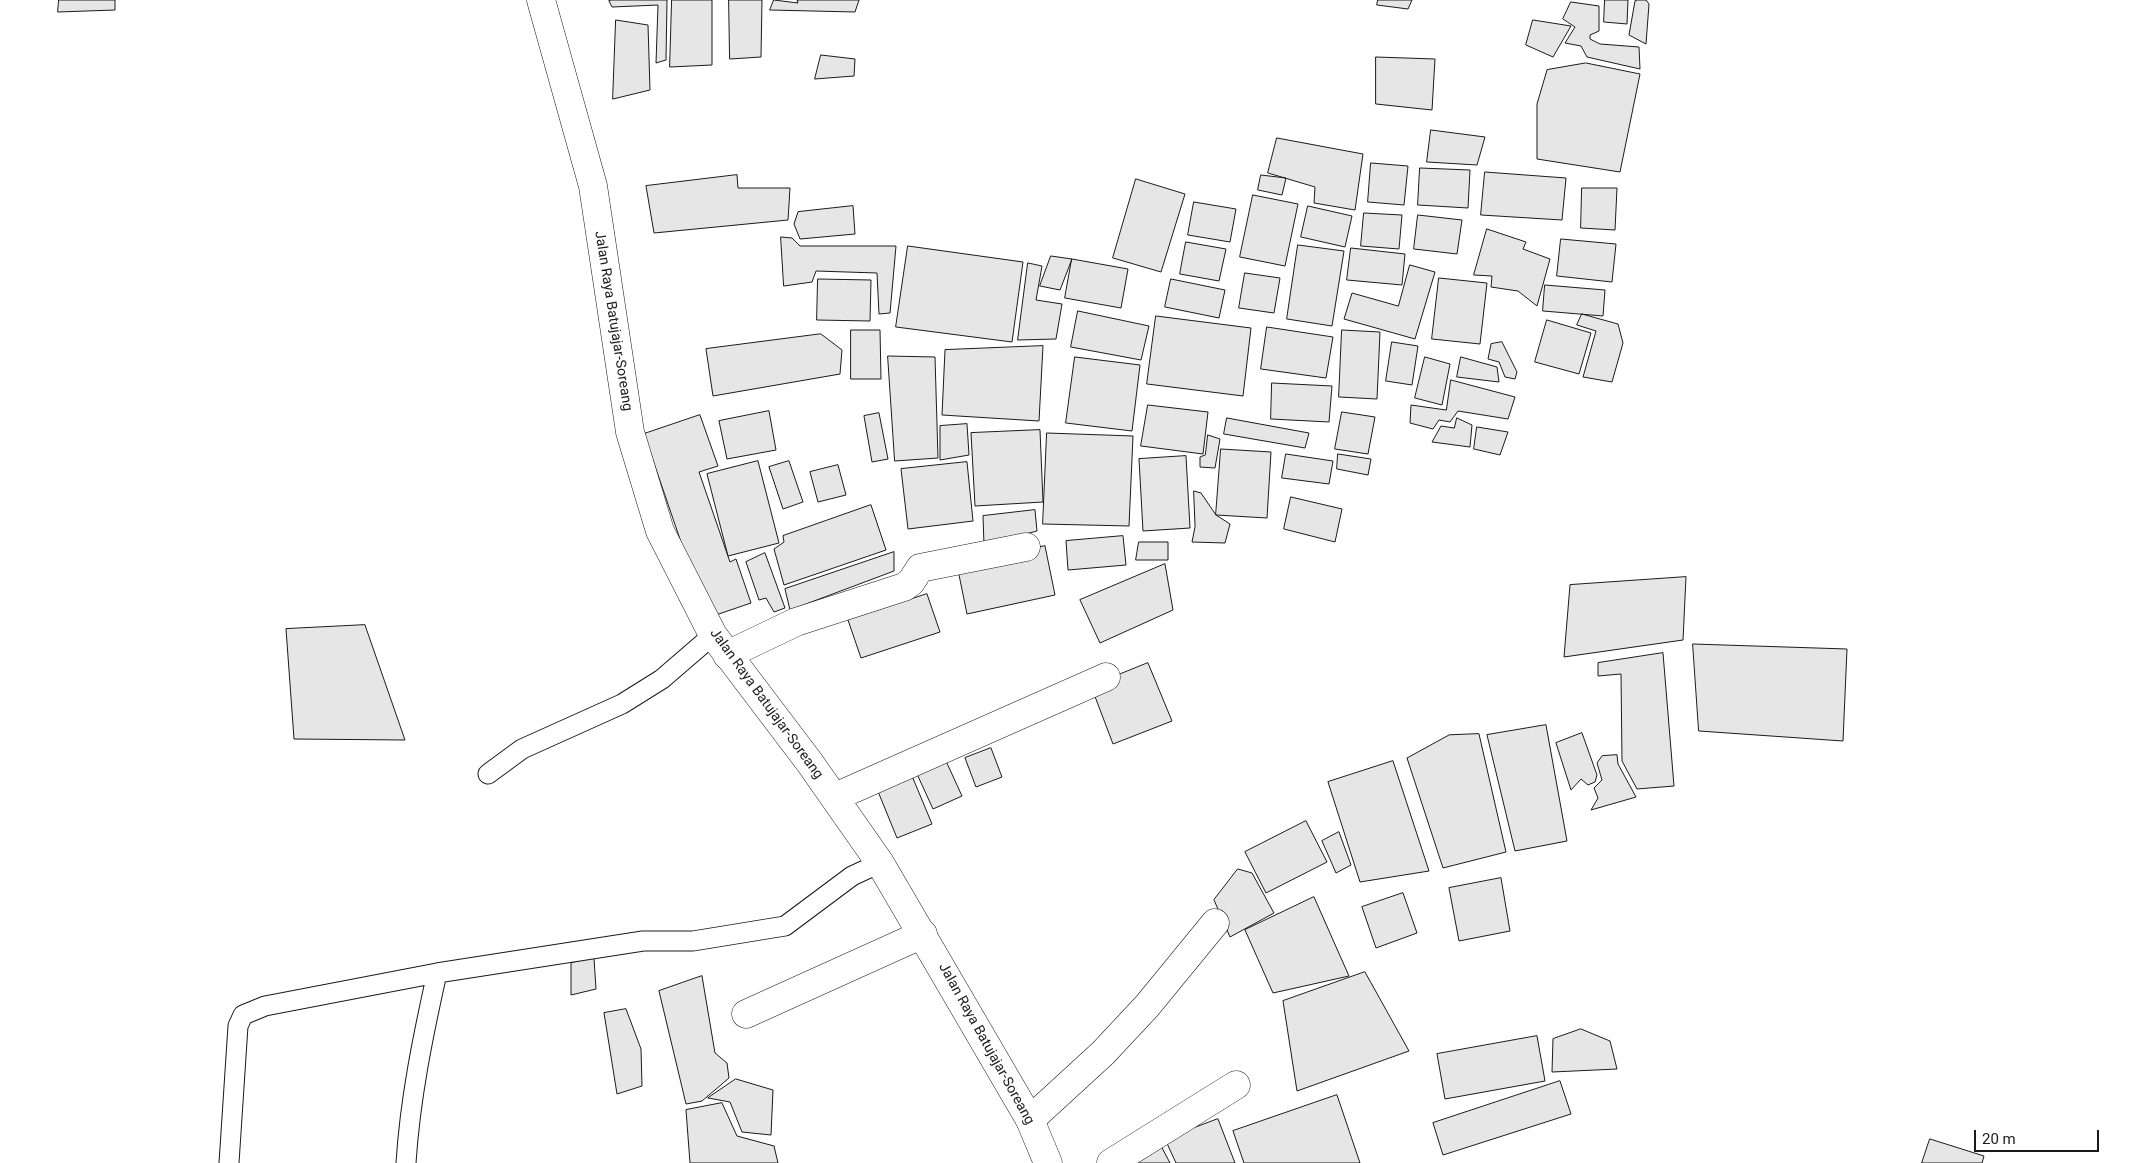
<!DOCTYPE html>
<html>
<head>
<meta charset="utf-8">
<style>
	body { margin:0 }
	#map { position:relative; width:2146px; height:1163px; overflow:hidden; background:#fff; font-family:Roboto,sans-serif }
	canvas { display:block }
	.scale { position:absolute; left:1974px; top:1130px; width:125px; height:22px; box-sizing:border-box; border:2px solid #1a1a1a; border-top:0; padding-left:6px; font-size:15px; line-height:18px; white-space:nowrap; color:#1a1a1a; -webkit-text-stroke:4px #fff; paint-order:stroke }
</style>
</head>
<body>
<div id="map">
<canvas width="2146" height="1163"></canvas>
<div class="scale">20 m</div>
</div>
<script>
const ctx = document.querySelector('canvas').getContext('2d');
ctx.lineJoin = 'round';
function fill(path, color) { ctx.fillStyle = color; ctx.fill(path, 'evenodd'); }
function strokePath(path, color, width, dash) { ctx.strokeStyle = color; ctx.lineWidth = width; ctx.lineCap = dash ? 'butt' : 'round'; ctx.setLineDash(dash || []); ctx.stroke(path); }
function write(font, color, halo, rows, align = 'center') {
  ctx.font = font + ' Roboto,sans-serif'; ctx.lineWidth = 4; ctx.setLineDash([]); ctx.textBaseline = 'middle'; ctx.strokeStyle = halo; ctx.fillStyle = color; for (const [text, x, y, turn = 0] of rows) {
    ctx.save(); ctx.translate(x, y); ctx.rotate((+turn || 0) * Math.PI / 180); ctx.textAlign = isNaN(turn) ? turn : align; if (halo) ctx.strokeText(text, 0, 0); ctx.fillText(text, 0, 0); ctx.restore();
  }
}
const building = new Path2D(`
	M59 0H115V10L58 12Z
	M612 0H667L666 60 656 63 658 5 612 7 609 1Z
	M672 0H712V65L670 67Z
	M729 0H762L761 57 730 59Z
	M774 0 798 3 797 0H859L855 12 770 10Z
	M1378 0H1412L1408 9 1377 5Z
	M1605 0H1628L1627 24 1604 22Z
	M1638 0H1646L1649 4 1646 44 1629 35 1635 1Z
	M1571 2 1599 6V31L1590 35V39L1600 44 1639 47 1640 69 1587 57 1581 46 1565 43 1575 27 1563 19Z
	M616 20 648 25 650 90 613 99Z
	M1533 20 1571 26 1553 57 1526 45Z
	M821 55 855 59 854 76 815 79Z
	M1376 57 1435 59 1432 110 1376 104Z
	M1586 63 1640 74 1620 172 1537 159V104L1547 70Z
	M1431 130 1485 137 1477 165 1427 162Z
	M1277 138 1363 154 1355 210 1314 203 1315 187 1268 173Z
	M1371 163 1408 166 1404 205 1368 202Z
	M1420 168 1470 170 1468 208 1418 205Z
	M1485 172 1566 178 1562 220 1481 215Z
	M737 175 738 188H790L788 220 654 233 646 186Z
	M1261 175 1286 178 1282 195 1258 190Z
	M1136 179 1185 194 1161 272 1113 258Z
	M1582 188H1617L1615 230 1581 228Z
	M1253 195 1298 204 1285 266 1240 257Z
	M1194 202 1236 209 1230 242 1188 235Z
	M853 206 855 234 800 239 794 224 798 212Z
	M1308 206 1352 216 1345 247 1301 237Z
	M1364 213 1402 215 1399 249 1361 246Z
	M1418 215 1462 220 1457 254 1414 249Z
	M1487 229 1526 242 1523 249 1550 259 1537 306 1518 291 1491 287 1492 276 1474 275Z
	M781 237 792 238 800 246H896L890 313 879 314 877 273 816 271 812 282 784 286Z
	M1561 239 1616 244 1612 282 1557 276Z
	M1186 242 1226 249 1219 281 1180 274Z
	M1298 245 1344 251 1332 326 1287 319Z
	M908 246 1023 262 1012 342 896 327Z
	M1351 248 1405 254 1402 285 1347 280Z
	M1051 256 1072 259 1060 290 1040 286Z
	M1072 259 1128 269 1121 308 1065 298Z
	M1028 263 1042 266 1036 300 1062 304 1056 339 1018 340Z
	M1410 265 1435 272 1415 339 1344 319 1352 293 1398 306Z
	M1245 273 1280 278 1274 313 1239 308Z
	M1439 278 1487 283 1480 344 1432 339Z
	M818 279 871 280 870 321 817 320Z
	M1171 279 1225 290 1219 318 1165 307Z
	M1545 285 1605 290 1603 316 1543 311Z
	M1078 311 1149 326 1141 360 1071 347Z
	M1582 314 1618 324 1623 343 1612 382 1583 377 1596 331 1577 325Z
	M1156 316 1251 328 1243 396 1147 384Z
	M1547 320 1591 333 1579 374 1535 362Z
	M1267 327 1333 337 1326 378 1261 369Z
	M851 330H880L881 379H851Z
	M1342 330 1380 332 1377 399 1339 397Z
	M821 334 842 350 840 374 713 396 706 349Z
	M1392 342 1418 346 1412 385 1386 381Z
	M1502 342 1517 372 1515 379 1505 377 1499 362 1488 359 1491 344Z
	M1043 346 1039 421 942 415 945 350Z
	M888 356 935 357 938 458 895 461Z
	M1075 357 1140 365 1132 431 1066 423Z
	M1425 357 1450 364 1442 405 1415 398Z
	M1461 357 1497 367 1499 382 1457 377Z
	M1451 380 1515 397 1508 419 1458 411 1450 422 1439 420 1433 429 1410 423 1411 405 1446 410Z
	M1272 383 1332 386 1329 422 1271 419Z
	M1148 405 1208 412 1203 454 1141 446Z
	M769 411 776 450 727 459 719 421Z
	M1342 412 1375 417 1368 454 1335 449Z
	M879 413 888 459 872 462 864 416Z
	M700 415 718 466 699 472 730 562 736 559 751 603 707 618 644 434Z
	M1227 418 1309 433 1305 448 1224 434Z
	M1457 418 1472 425 1470 447 1432 442 1441 426 1454 428Z
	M967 424 969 455 940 460V426Z
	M1477 427 1508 432 1500 455 1474 449Z
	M1040 430 1043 502 975 506 971 433Z
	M1047 433 1133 436 1129 526 1043 524Z
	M1208 435 1220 439 1215 468 1200 467V457L1205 455Z
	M1221 449 1271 452 1267 518 1216 515Z
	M1286 454 1333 461 1329 484 1282 478Z
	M1338 454 1371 459 1368 475 1337 469Z
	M1186 456 1190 528 1143 531 1139 459Z
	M758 461 779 543 728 556 707 474Z
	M789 461 803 502 783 509 769 467Z
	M967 462 973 521 908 529 901 469Z
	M838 465 846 495 818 502 810 472Z
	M1194 491 1201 493 1216 515 1230 524 1225 543 1192 542 1195 527Z
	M1291 497 1342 509 1335 542 1284 529Z
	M871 505 886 550 784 585 774 549 784 542 783 536Z
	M1035 510 1037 531 984 545 983 516Z
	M1123 536 1126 565 1068 570 1066 541Z
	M1139 542H1168V560H1136Z
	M1045 546 1055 595 967 614 957 565Z
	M894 552V571L790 610 785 589Z
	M765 553 785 608 774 612 766 598 759 600 746 562Z
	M1165 564 1173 610 1100 643 1080 600Z
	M1686 577 1683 640 1564 657 1570 585Z
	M927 594 940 632 861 658 848 620Z
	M365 625 405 740 294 739 286 629Z
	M1693 644 1847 649 1843 741 1699 731Z
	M1663 653 1674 786 1637 789 1622 761 1621 674 1598 676V663Z
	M1148 663 1172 721 1113 744 1091 686Z
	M1546 725 1567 841 1515 851 1487 735Z
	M1582 733 1597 775 1595 782 1588 785 1581 779 1571 790 1556 743Z
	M1479 734 1506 852 1443 868 1407 758 1449 735Z
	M991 748 1002 777 976 787 965 758Z
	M1617 755 1618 764 1636 797 1591 810 1598 798 1594 788 1602 780 1597 763 1602 756Z
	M946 761 962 796 933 809 917 774Z
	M1393 761 1429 871 1360 882 1328 782Z
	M912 776 932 824 897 838 877 789Z
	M1306 821 1327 862 1266 893 1245 852Z
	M1339 832 1351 865 1336 873 1322 841Z
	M1238 869 1252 873 1274 913 1230 937 1214 900Z
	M1501 878 1510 931 1459 941 1449 888Z
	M1403 893 1417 933 1376 948 1362 907Z
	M1314 897 1349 976 1273 993 1245 930Z
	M594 958 596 989 571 995V963Z
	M1365 972 1409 1051 1297 1091 1283 1001Z
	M702 976 715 1053 727 1063 729 1078 702 1101 686 1104 659 991Z
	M626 1009 641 1049 642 1086 617 1094 604 1013Z
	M1581 1029 1610 1041 1617 1069 1552 1072 1553 1039Z
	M1537 1036 1545 1081 1445 1099 1437 1054Z
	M736 1079 773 1090 771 1135 742 1132 730 1102 708 1098Z
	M1560 1081 1571 1114 1443 1155 1433 1123Z
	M1337 1095 1360 1163H1244L1233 1131Z
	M722 1103 737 1136 774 1146 778 1163H690L686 1110Z
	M1218 1119 1235 1163H1176L1165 1139Z
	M1930 1139 1984 1156 1982 1163H1922Z
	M1159 1142 1170 1163H1124Z`);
const service = new Path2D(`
	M488 774 522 749 622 704 662 679 713 635
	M229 1163 238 1026 243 1015 265 1006 437 973 643 941H693L785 926 852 876 880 863
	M406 1163C410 1099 423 1036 437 973`);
const minor = new Path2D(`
	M727 655 796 622 904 587 911 582 920 568 1026 547
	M835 797 1106 677
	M746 1014 923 934
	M1030 1120 1103 1053 1147 1006 1215 923
	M1111 1163 1236 1085`);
const trunk = new Path2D(`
	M541 0 593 186 630 432 660 531 713 635 810 763 880 863 1030 1120 1048 1163`);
const streetNames = [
	["Jalan Raya Batujajar-Soreang",613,321,81],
	["Jalan Raya Batujajar-Soreang",766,704,54],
	["Jalan Raya Batujajar-Soreang",986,1044,61]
];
fill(building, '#e6e6e6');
strokePath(building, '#1a1a1a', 1);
strokePath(service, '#1a1a1a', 21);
strokePath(minor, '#1a1a1a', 29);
strokePath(trunk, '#1a1a1a', 29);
strokePath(service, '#fff', 19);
strokePath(minor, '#fff', 28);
strokePath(trunk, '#fff', 28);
write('14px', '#1a1a1a', '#fff', streetNames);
</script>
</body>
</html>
